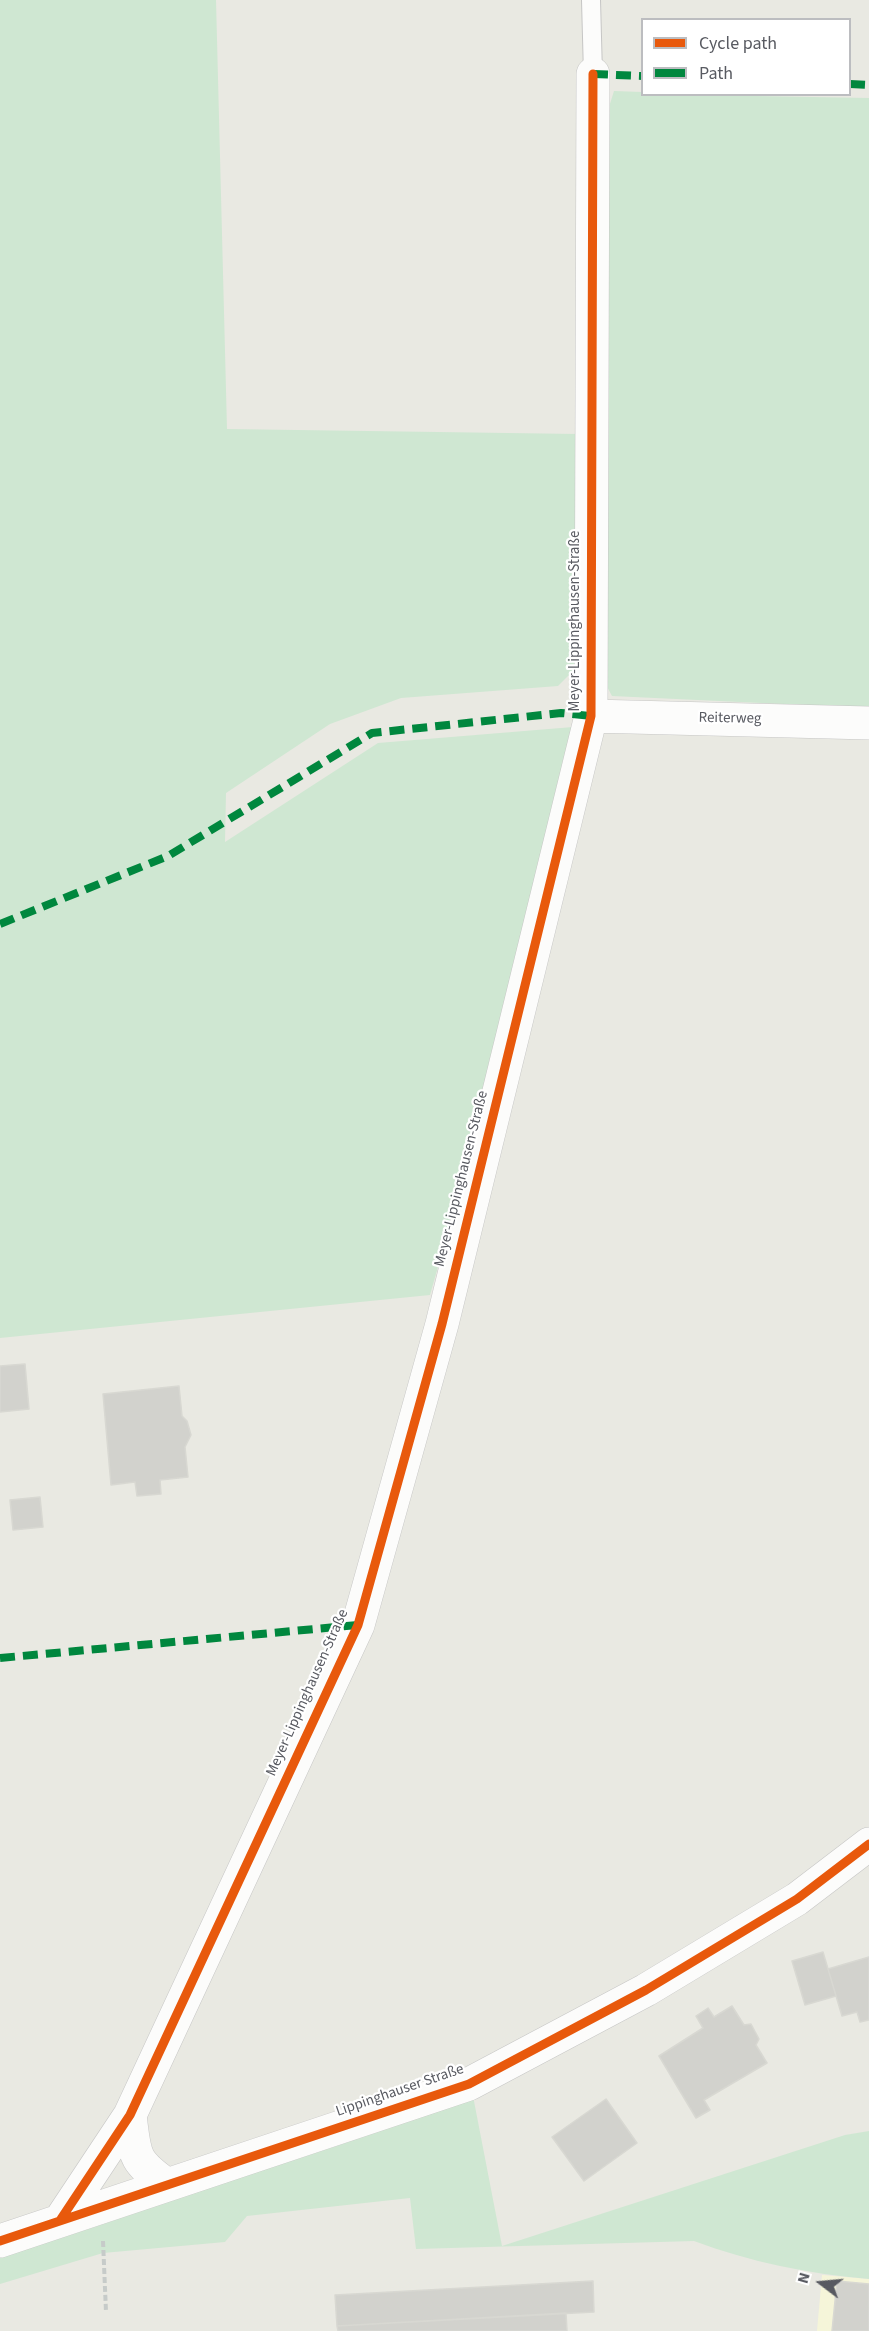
<!DOCTYPE html>
<html>
<head>
<meta charset="utf-8">
<style>
	body { margin:0 }
	#map { position:relative; width:869px; height:2331px; overflow:hidden; background:#e9e9e2; font-family:"Source Sans 3",sans-serif }
	canvas { display:block }
	.legend { position:absolute; left:641px; top:18px; width:210px; height:78px; box-sizing:border-box; background:#fff; border:2px solid #bcbdc0; margin:0; padding:8px 10px; list-style:none; font-size:18px; color:#585a61 }
	.legend li { display:flex; align-items:center; gap:12px; height:30px }
	.legend b { width:30px; border:2px solid #bcbdc0 }
	.north { position:absolute; left:791px; top:2253px; width:60px; height:60px; -webkit-text-stroke:4px #fff; paint-order:stroke; rotate:286deg; font-size:16px; font-weight:700; line-height:24px; text-align:center; color:#585a61 }
	.north::after { content:''; display:block; margin:auto; width:21px; height:27px; background:#585a61; clip-path:polygon(50% 0,100% 100%,50% 72%,0 100%) }
</style>
</head>
<body>
<div id="map">
<canvas width="869" height="2331"></canvas>
<ul class="legend">
<li><b style="height:8px;background:#e8590c"></b>Cycle path</li>
<li><b style="height:8px;background:#00873e"></b>Path</li>
</ul>
<div class="north">N</div>
</div>
<script>
const ctx = document.querySelector('canvas').getContext('2d');
ctx.lineJoin = 'round';
function fill(path, color) { ctx.fillStyle = color; ctx.fill(path, 'evenodd'); }
function strokePath(path, color, width, dash) { ctx.strokeStyle = color; ctx.lineWidth = width; ctx.lineCap = dash ? 'butt' : 'round'; ctx.setLineDash(dash || []); ctx.stroke(path); }
function write(font, color, halo, rows, align = 'center') {
  ctx.font = font + ' "Source Sans 3",sans-serif'; ctx.lineWidth = 4.5; ctx.setLineDash([]); ctx.textBaseline = 'middle'; ctx.strokeStyle = halo; ctx.fillStyle = color; for (const [text, x, y, turn = 0] of rows) {
    ctx.save(); ctx.translate(x, y); ctx.rotate((+turn || 0) * Math.PI / 180); ctx.textAlign = isNaN(turn) ? turn : align; if (halo) ctx.strokeText(text, 0, 0); ctx.fillText(text, 0, 0); ctx.restore();
  }
}
const commercial = new Path2D(`
	M822 2275 869 2279V2331H817Z`);
const green = new Path2D(`
	M0 0H216L227 429 578 434 576 668 558 686 401 698 330 724 226 793 225 842 378 743 573 727 482 1111 430 1295 0 1338Z
	M614 91 642 92V94L869 98V708L612 696 604 681 609 107Z
	M473 2096 502 2246 845 2135 869 2131V2279C809 2274 750 2262 694 2241L416 2249 410 2198 247 2216 225 2242 103 2253 0 2284V2254Z`);
const building = new Path2D(`
	M25 1364 29 1409 0 1412V1366Z
	M179 1386 182 1416 187 1421 191 1435 185 1447 188 1477 160 1480 161 1494 137 1496 135 1482 111 1485 103 1394Z
	M40 1497 43 1527 13 1530 10 1500Z
	M823 1952 836 1996 805 2005 792 1961Z
	M869 1957V2020L860 2022 857 2012 842 2016 828 1969Z
	M732 2006 744 2025 751 2024 759 2039 756 2045 767 2063 704 2100 710 2110 696 2118 659 2056 703 2028 696 2016 708 2008 714 2017Z
	M606 2099 637 2143 584 2181 552 2137Z
	M593 2281 594 2312 337 2326 335 2295Z
	M837 2281 869 2284V2331H832Z
	M566 2313 567 2331H338L337 2326Z`);
const path = new Path2D(`
	M103 2241 106 2312`);
const lane = new Path2D(`
	M591 0 593 74`);
const street = new Path2D(`
	M591 716 869 723
	M130 2115C135 2154 132 2160 166 2184
	M61 2219 130 2115 358 1625 442 1324 591 716 593 74
	M0 2241 469 2084 646 1990 797 1899 869 1844`);
const quiet = new Path2D(`
	M593 74 642 76
	M850 84 869 85
	M0 924 168 856 372 733 561 713 591 716
	M0 1658 358 1625`);
const cycleway = new Path2D(`
	M61 2219 130 2115 358 1625 442 1324 591 716 593 74
	M0 2241 469 2084 646 1990 797 1899 869 1844`);
const streetNames = [
	["Meyer-Lippinghausen-Straße",576,621,-90],
	["Reiterweg",730,719,1],
	["Meyer-Lippinghausen-Straße",462,1179,-76],
	["Meyer-Lippinghausen-Straße",308,1693,-66],
	["Lippinghauser Straße",400,2091,-19]
];
fill(commercial, '#f5f5d9');
fill(green, '#cfe7d2');
fill(building, '#d2d2cd');
strokePath(building, '#d8d8d2', 1.5);
strokePath(lane, '#c6c6c5', 20);
strokePath(street, '#c6c6c5', 34);
strokePath(path, '#c6cbc9', 4, [6, 3]);
strokePath(lane, '#fcfcfb', 18);
strokePath(street, '#fcfcfb', 33);
strokePath(quiet, '#00873e', 8, [15, 8]);
strokePath(cycleway, '#e8590c', 9);
write('15px', '#585a61', '#fff', streetNames);
</script>
</body>
</html>
